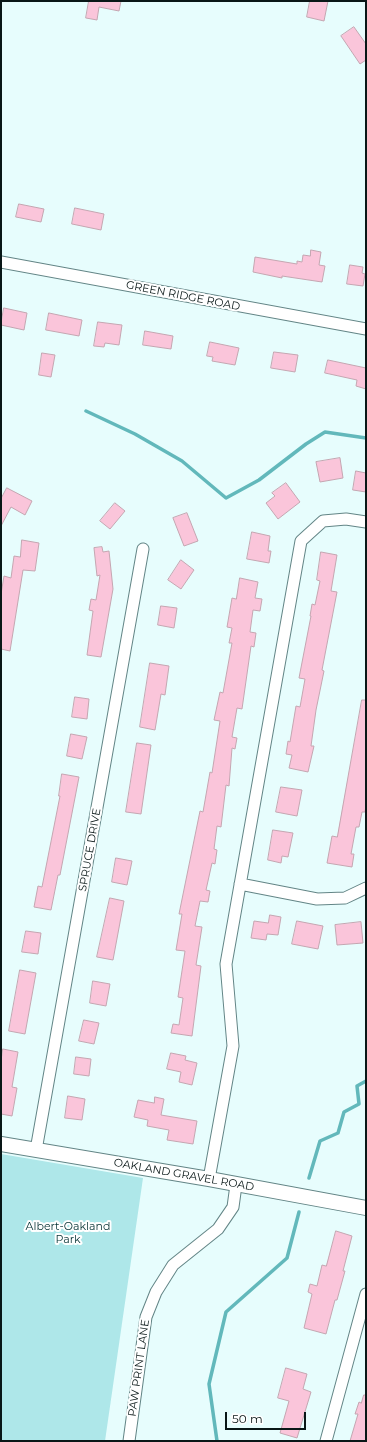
<!DOCTYPE html>
<html>
<head>
<meta charset="utf-8">
<style>
	body { margin:0 }
	#map { position:relative; width:367px; height:1442px; overflow:hidden; background:#e7fdfd; font-family:Montserrat,sans-serif }
	canvas { display:block }
	.frame { position:absolute; inset:0; border:2px solid #091717; pointer-events:none }
	.scale { position:absolute; left:225px; top:1412px; width:81px; height:18px; box-sizing:border-box; border:2px solid #091717; border-top:0; padding-left:5px; font-size:12px; line-height:14px; white-space:nowrap; color:#091717; -webkit-text-stroke:3px #fff; paint-order:stroke }
</style>
</head>
<body>
<div id="map">
<canvas width="367" height="1442"></canvas>
<div class="frame"></div>
<div class="scale">50 m</div>
</div>
<script>
const ctx = document.querySelector('canvas').getContext('2d');
ctx.lineJoin = 'round';
function fill(path, color) { ctx.fillStyle = color; ctx.fill(path, 'evenodd'); }
function strokePath(path, color, width, dash) { ctx.strokeStyle = color; ctx.lineWidth = width; ctx.lineCap = dash ? 'butt' : 'round'; ctx.setLineDash(dash || []); ctx.stroke(path); }
function write(font, color, halo, rows, align = 'center') {
  ctx.font = font + ' Montserrat,sans-serif'; ctx.lineWidth = 4; ctx.setLineDash([]); ctx.textBaseline = 'middle'; ctx.strokeStyle = halo; ctx.fillStyle = color; for (const [text, x, y, turn = 0] of rows) {
    ctx.save(); ctx.translate(x, y); ctx.rotate((+turn || 0) * Math.PI / 180); ctx.textAlign = isNaN(turn) ? turn : align; if (halo) ctx.strokeText(text, 0, 0); ctx.fillText(text, 0, 0); ctx.restore();
  }
}
const green = new Path2D(`
	M1 1154 143 1178 105 1441H1Z`);
const stream = new Path2D(`
	M86 411 135 434 182 461 226 498 259 480 306 444 325 432 366 438
	M309 1178 320 1141 338 1133 344 1112 359 1104 357 1086 366 1081
	M217 1441 209 1384 226 1312 287 1258 299 1212`);
const building = new Path2D(`
	M89 1H121L119 11 99 7 97 20 86 18Z
	M310 1H328L324 21 307 17Z
	M354 27 366 44V60L360 64 341 36Z
	M19 204 44 209 41 222 16 217Z
	M75 208 104 214 101 230 72 224Z
	M311 250 321 252 319 265 325 266 322 282 282 276V278L253 272 255 257 297 264V261L302 262 303 255 310 256Z
	M350 265 363 267 362 273 365 274 363 286 347 284Z
	M4 308 27 313 24 330 1 325Z
	M49 313 82 320 79 336 46 330Z
	M98 322 122 325 119 345 105 343 104 347 94 346Z
	M145 331 173 336 171 349 143 345Z
	M210 342 239 348 235 365 212 361 213 357 207 356Z
	M274 352 298 355 295 372 271 368Z
	M42 353 55 355 51 377 39 375Z
	M328 360 366 368V389L356 386 357 380 325 373Z
	M340 458 343 478 320 482 316 462Z
	M356 471 366 473V492L353 490Z
	M286 483 300 502 278 519 266 503 275 496 272 493Z
	M7 488 32 501 25 515 11 507 1 526V499Z
	M115 503 125 511 110 529 100 521Z
	M187 513 198 541 184 546 173 518Z
	M252 532 270 536 268 551H271L269 563 247 559Z
	M22 540 39 543 35 571 23 570 10 651 1 649V594L4 576 11 578 14 556 20 557Z
	M102 547 103 552 109 551 113 589 101 657 87 655 93 611 89 610 91 599 96 600 100 575 97 576 94 548Z
	M321 552 337 555 331 591 337 592 322 670 324 671 316 710 311 746H314L308 772 289 768 292 755 286 754 288 741 290 742 296 706 300 707 305 679 299 678 311 616H310L312 604 315 605 320 581 317 580Z
	M181 560 194 570 181 589 168 580Z
	M240 578 258 582 255 598 262 599 260 611 253 610 250 632 256 633 254 647 251 646 242 709 237 708 232 737 237 738 235 749 232 748 229 786 226 785 221 827 217 826 214 849 217 850 215 864 212 863 206 890 210 891 208 902 200 901 195 926 202 927 196 965 201 966 192 1036 171 1033 173 1024 179 1025 183 998 178 997 185 951 176 950 182 914H179L200 811 203 812 210 772 212 773 220 721 214 720 220 692 223 693 232 643H229L232 628 227 627 232 598 236 599Z
	M161 606 177 608 174 628 158 625Z
	M150 663 169 666 165 695 161 694 155 730 140 727Z
	M75 697 89 699 87 719 72 717Z
	M362 700H366V806L365 812H362L359 827H356L351 854H354L352 867 327 863 332 836 337 837Z
	M71 734 87 737 82 759 67 756Z
	M137 743 151 745 141 814 126 812Z
	M62 774 79 777 60 875H58L51 910 34 907 38 886 42 887 60 796H59Z
	M281 787 302 790 297 816 276 812Z
	M273 830 293 833 288 857 282 856 281 863 268 860Z
	M116 858 132 861 127 885 112 882Z
	M110 898 124 901 113 960 97 957Z
	M270 915 281 917 278 935 267 934 266 940 251 938 254 921 268 923Z
	M297 921 323 926 318 949 292 944Z
	M361 922 363 943 337 945 335 925Z
	M26 931 41 933 38 954 22 952Z
	M20 970 36 973 25 1034 9 1031Z
	M93 981 110 984 106 1006 90 1003Z
	M84 1020 99 1023 94 1044 79 1041Z
	M3 1049 18 1052 12 1087 17 1088 12 1116 1 1114V1061Z
	M171 1053 186 1056 185 1060 197 1063 192 1085 179 1082 181 1072 167 1069Z
	M76 1057 91 1059 89 1076 74 1074Z
	M68 1096 85 1099 82 1120 65 1118Z
	M155 1097 164 1099 161 1115 197 1121 193 1144 167 1140 169 1130 147 1126 148 1120 134 1117 138 1100 154 1103Z
	M336 1231 352 1236 343 1271H345L337 1300H335L326 1334 304 1328 312 1294 308 1292 310 1284 317 1286 322 1265 326 1266Z
	M286 1368 307 1374 303 1389 311 1392 297 1438 280 1433 289 1401 278 1398Z
	M364 1395H366V1441H350L358 1414H355L359 1402 361 1403Z`);
const minor = new Path2D(`
	M1 262 366 329
	M240 884 317 899 345 898 366 888
	M36 1150 143 549
	M209 1179 233 1046 226 964 301 541 323 521 346 519 366 522
	M129 1441 146 1317 156 1292 173 1265 218 1229 233 1207 236 1185
	M326 1441 366 1294`);
const tertiary = new Path2D(`
	M1 1144 209 1179 366 1208`);
const streetNames = [
	["GREEN RIDGE ROAD",183,296,11],
	["SPRUCE DRIVE",90,850,-80],
	["OAKLAND GRAVEL ROAD",184,1175,10],
	["PAW PRINT LANE",139,1368,-82]
];
const parkNames = [
	["Albert-Oakland",68,1227],
	["Park",68,1240]
];
fill(green, '#aee7e9');
strokePath(stream, '#62b8bb', 3.5);
fill(building, '#fac5da');
strokePath(building, '#c4a6b1', 1);
strokePath(minor, '#638586', 13);
strokePath(tertiary, '#638586', 16);
strokePath(minor, '#fff', 11);
strokePath(tertiary, '#fff', 14);
write('11px', '#091717', '#fff', streetNames);
write('11px', '#063234', '#fff', parkNames);
</script>
</body>
</html>
